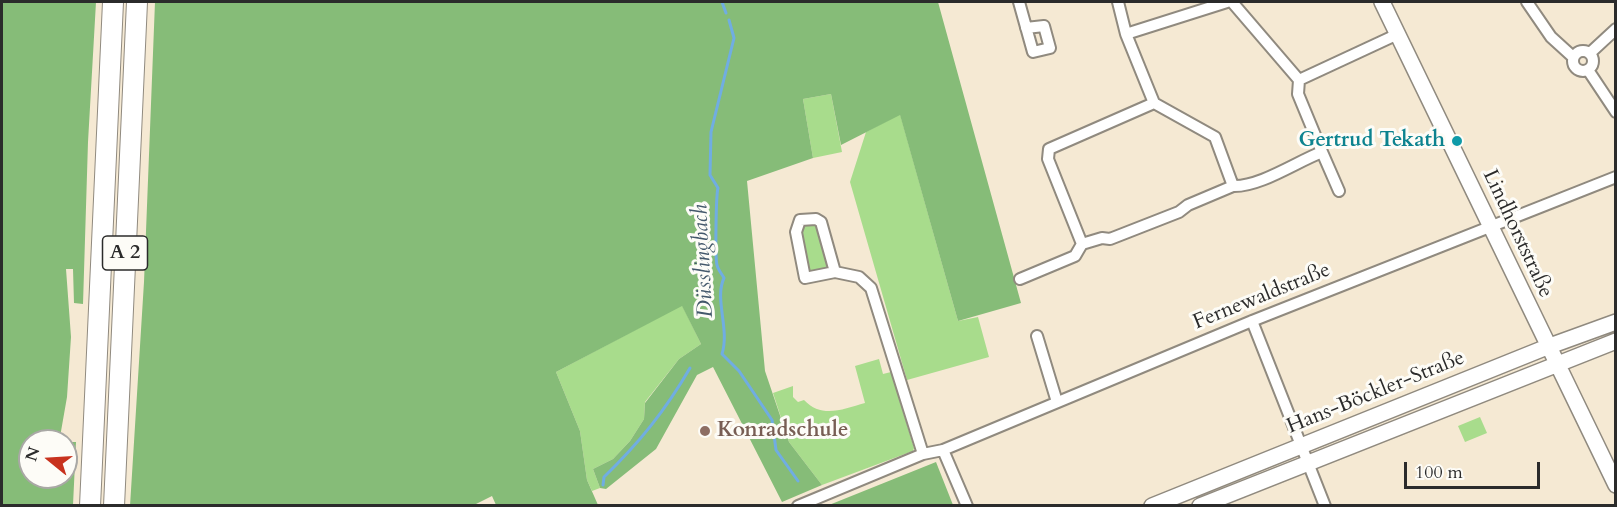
<!DOCTYPE html>
<html>
<head>
<meta charset="utf-8">
<style>
	body { margin:0 }
	#map { position:relative; width:1617px; height:507px; overflow:hidden; background:#f5e9d3; font-family:Cardo,serif }
	canvas { display:block }
	.frame { position:absolute; inset:0; border:3px solid #2b2b2b; pointer-events:none }
	.north { position:absolute; left:18px; top:429px; width:60px; height:60px; box-sizing:border-box; background:#fdfcf7; border:2px solid #a9a8a5; border-radius:50%; rotate:288deg; font-size:16px; font-weight:700; line-height:24px; text-align:center; color:#2b2b2b }
	.north::after { content:''; display:block; margin:auto; width:21px; height:27px; background:#c8321e; clip-path:polygon(50% 0,100% 100%,50% 72%,0 100%) }
	.scale { position:absolute; left:1404px; top:462px; width:136px; height:27px; box-sizing:border-box; border:3px solid #2b2b2b; border-top:0; padding-left:8px; font-size:18px; line-height:21px; white-space:nowrap; color:#2b2b2b; -webkit-text-stroke:4px #fdfcf7; paint-order:stroke }
</style>
</head>
<body>
<div id="map">
<canvas width="1617" height="507"></canvas>
<div class="frame"></div>
<div class="north">N</div>
<div class="scale">100 m</div>
</div>
<script>
const ctx = document.querySelector('canvas').getContext('2d');
ctx.lineJoin = 'round';
function fill(path, color) { ctx.fillStyle = color; ctx.fill(path, 'evenodd'); }
function strokePath(path, color, width, dash) { ctx.strokeStyle = color; ctx.lineWidth = width; ctx.lineCap = dash ? 'butt' : 'round'; ctx.setLineDash(dash || []); ctx.stroke(path); }
function write(font, color, halo, rows, align = 'center') {
  ctx.font = font + ' Cardo,serif'; ctx.lineWidth = 6; ctx.setLineDash([]); ctx.textBaseline = 'middle'; ctx.strokeStyle = halo; ctx.fillStyle = color; for (const [text, x, y, turn = 0] of rows) {
    ctx.save(); ctx.translate(x, y); ctx.rotate((+turn || 0) * Math.PI / 180); ctx.textAlign = isNaN(turn) ? turn : align; if (halo) ctx.strokeText(text, 0, 0); ctx.fillText(text, 0, 0); ctx.restore();
  }
}
const green = new Path2D(`
	M831 94 842 152 813 158 803 99Z
	M900 114 958 321 978 317 989 357 907 380 850 182 866 132Z
	M808 222 819 225 830 270 808 272 800 228Z
	M682 305 701 344 679 359 645 402 644 419 630 441 613 459 593 469 600 488 592 491 587 480 580 431 556 372Z
	M879 359 883 374 891 372 914 448 913 451 822 485 789 442 773 393 793 386V397L798 402 804 400C822 419 843 409 865 403L855 366Z
	M1480 417 1487 433 1465 442 1458 426Z`);
const forest = new Path2D(`
	M2 2H96L88 142 83 304 74 303 73 269H66L71 337 67 397 60 437 67 442H76L73 505H2ZM30 441H66V477H30Z
	M155 2H938L1021 303 958 321 900 115 841 145 831 94 803 99 813 158 747 181 765 371 789 442 822 485 782 502 713 367 697 375 656 449 606 489 600 488 593 469 613 459 630 441 644 419 645 403 679 359 701 344 682 306 556 372 580 431 587 480 598 505H496L492 496 472 506H130L144 282Z
	M936 462 953 505H829Z`);
const stream = new Path2D(`
	M722 2 726 13
	M729 20 734 38 711 132 710 175 718 188C716 195 715 258 717 265 718 270 722 274 724 278 714 299 730 329 722 354L739 371 772 420 776 450 798 481
	M603 485 604 477C639 443 665 411 690 368`);
const street = new Path2D(`
	M1019 2 1033 52 1050 48 1044 26 1026 28
	M1118 2 1126 34
	M1227 2 1126 34 1154 103 1215 137 1233 186C1260 187 1296 162 1322 152L1298 94 1299 80
	M1232 2 1299 80
	M1527 2 1551 37 1573 57
	M1573 61a10 10 0 1 1 20 0a10 10 0 1 1-20 0Z
	M1590 53 1616 29
	M1588 70 1616 112
	M1299 80 1398 34
	M1154 103 1049 149 1048 159 1082 244 1102 238 1110 239 1179 212 1188 205 1233 186
	M1322 152 1339 191
	M835 272 805 278 796 232 800 220 816 219 821 222 835 272 859 277 871 288 923 454
	M1020 279 1075 256 1082 244
	M1252 321 1325 506
	M1037 336 1057 402
	M943 450 967 506
	M798 506 923 454 943 450 1252 321 1616 177`);
const secondary = new Path2D(`
	M1382 2 1616 485
	M1152 506 1547 347 1616 322
	M1200 506 1616 341`);
const highway = new Path2D(`
	M90 506 113 2
	M114 506 137 2`);
const markers = [
	[1457,141,6,"#0f9aa8"],
	[705,431,6,"#8d6e63"]
];
const shields = [
	[125,253,45]
];
const shieldNames = [
	["A 2",125,253]
];
const cultureNames = [
	["Gertrud Tekath",1445,141]
];
const streetNames = [
	["Lindhorststraße",1517,234,65],
	["Fernewaldstraße",1262,297,-22],
	["Hans-Böckler-Straße",1376,393,-22]
];
const educationNames = [
	["Konradschule",717,431]
];
const waterNames = [
	["Düsslingbach",704,261,-93]
];
fill(green, '#a8dc8c');
fill(forest, '#86bc78');
strokePath(stream, '#70ade2', 3);
strokePath(street, '#908a7f', 14);
strokePath(secondary, '#908a7f', 18);
strokePath(highway, '#908a7f', 22);
strokePath(street, '#fff', 10);
strokePath(secondary, '#fff', 15);
strokePath(highway, '#fff', 20);
for (const [x, y, r, color] of markers) { const dot = new Path2D(); dot.arc(x, y, r, 0, 2 * Math.PI); ctx.fillStyle = color; ctx.fill(dot); strokePath(dot, '#fdfcf7', 2); }
for (const [x, y, w] of shields) { const box = new Path2D(); box.roundRect(x - w / 2, y - 17, w, 34, 4.5); ctx.fillStyle = '#fdfcf7'; ctx.fill(box); strokePath(box, '#2b2b2b', 1.5); }
write('bold 20px', '#2b2b2b', null, shieldNames);
write('bold 21px', '#0d838f', '#fdfcf7', cultureNames, 'right');
write('21px', '#2b2b2b', '#fdfcf7', streetNames);
write('bold 21px', '#785e54', '#fdfcf7', educationNames, 'left');
write('italic 22px', '#43586b', '#fdfcf7', waterNames);
</script>
</body>
</html>
